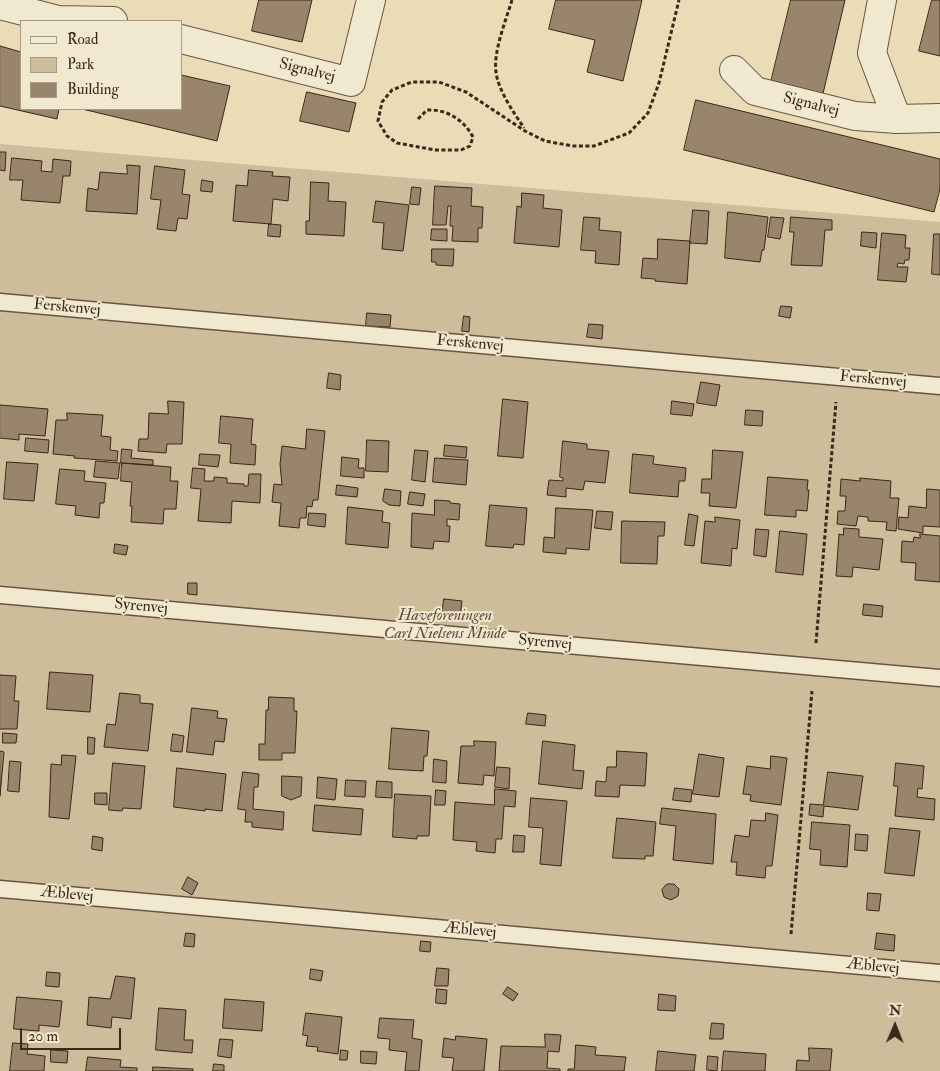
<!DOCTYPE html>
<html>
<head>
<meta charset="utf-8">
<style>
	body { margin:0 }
	#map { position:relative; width:940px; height:1071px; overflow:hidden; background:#eadcb6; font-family:"IM FELL Double Pica",serif }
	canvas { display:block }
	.legend { position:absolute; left:20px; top:20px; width:162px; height:90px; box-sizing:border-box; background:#f1e8d0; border:1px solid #aa9a87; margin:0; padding:6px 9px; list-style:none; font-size:15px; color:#3f261a }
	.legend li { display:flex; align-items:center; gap:10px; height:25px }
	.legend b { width:25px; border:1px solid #aa9a87 }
	.north { position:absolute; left:870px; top:1001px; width:50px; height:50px; -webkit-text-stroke:4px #f1e8d0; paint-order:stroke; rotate:1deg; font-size:14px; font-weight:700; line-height:20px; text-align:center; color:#3f261a }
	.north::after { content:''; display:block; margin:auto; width:18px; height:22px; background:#3f261a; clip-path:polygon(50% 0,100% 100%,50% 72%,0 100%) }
	.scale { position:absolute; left:20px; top:1028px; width:101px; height:22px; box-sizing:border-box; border:2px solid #3f261a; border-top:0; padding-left:6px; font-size:15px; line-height:18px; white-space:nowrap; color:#3f261a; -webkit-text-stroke:4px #f1e8d0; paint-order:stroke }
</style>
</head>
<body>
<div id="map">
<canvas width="940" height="1071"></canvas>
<ul class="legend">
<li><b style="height:6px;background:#f1e8d0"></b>Road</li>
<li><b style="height:14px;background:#cdbd9b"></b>Park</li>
<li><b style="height:14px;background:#98856b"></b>Building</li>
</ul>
<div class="north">N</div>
<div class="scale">20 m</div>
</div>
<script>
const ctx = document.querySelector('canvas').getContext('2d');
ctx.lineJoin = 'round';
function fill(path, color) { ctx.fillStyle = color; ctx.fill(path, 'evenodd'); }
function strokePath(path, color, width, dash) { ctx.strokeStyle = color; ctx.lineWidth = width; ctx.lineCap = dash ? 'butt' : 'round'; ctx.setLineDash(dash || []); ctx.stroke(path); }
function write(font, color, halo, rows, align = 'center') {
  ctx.font = font + ' "IM FELL Double Pica",serif'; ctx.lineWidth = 4; ctx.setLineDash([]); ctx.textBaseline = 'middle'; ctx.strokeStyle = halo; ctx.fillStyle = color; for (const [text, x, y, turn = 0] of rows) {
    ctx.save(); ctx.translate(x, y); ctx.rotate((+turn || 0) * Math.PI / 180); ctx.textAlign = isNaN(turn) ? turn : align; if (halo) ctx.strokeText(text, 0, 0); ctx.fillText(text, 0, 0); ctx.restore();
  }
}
const green = new Path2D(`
	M0 144 940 222V1071H0Z`);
const building = new Path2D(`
	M259 0H312L302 42 252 31Z
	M556 0H642L623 81 587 72 595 40 549 29Z
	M791 0H845L822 98 770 86Z
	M932 0H940V56L919 51Z
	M0 46 21 52V109H59L57 119 0 106Z
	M181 75 230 86 217 141 82 109H181Z
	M307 92 356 103 349 132 300 121Z
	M696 100 940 159V189L934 212 684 150Z
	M0 152H6L5 171 0 170Z
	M12 158 42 161 41 171 52 172 53 159 71 161 70 176H63L60 203 21 200 23 180H10Z
	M127 165 140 166 137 214 86 211 88 188 98 190 100 172 127 174Z
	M155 166 185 170 182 194 190 195 187 219 178 218 176 231 157 229 161 200 151 199Z
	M249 170 273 172 272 176 290 177 288 201 273 199 271 224 233 221 236 185 247 186Z
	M202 180 213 182 212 192 201 191Z
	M311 182 329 183 328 201 346 202 344 236 306 234V221H309Z
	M435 186 472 188 471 206 483 207 482 228H478V242L452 241 453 226H450L451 206H448L446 225H433Z
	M412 187 421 188 419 205 410 204Z
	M522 193 544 195 543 208 562 210 559 247 514 243 517 206 521 207Z
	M376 201 409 205 403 251 382 249 384 223 373 222Z
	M693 210 709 211 707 244 690 243Z
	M728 212 768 217 764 250H762L760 262 725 258Z
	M584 217 600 218 599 230 621 232 619 265 595 263 596 251 581 250Z
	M771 217 784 218 780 239 768 237Z
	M791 217 832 220V230H825L822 266 791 265 794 232H790Z
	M269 224 281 225 280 237 268 236Z
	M432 229H447V241L431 240Z
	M862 232 877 233 876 248 861 246Z
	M882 233 906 235 905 248H910L909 260H905L904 264 898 263 897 267H908L906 282 878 280Z
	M934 234H940V275L932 274Z
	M658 239 690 241 687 284 655 281V279L641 278 643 258 657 259Z
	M432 249H454L453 266 436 265V262H432Z
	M781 306 792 307 790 318 779 316Z
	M367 313 391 315 390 327 366 326Z
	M464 316 470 317 469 332 462 331Z
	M589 324 603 325 602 339 587 337Z
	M329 373 341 375 340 390 327 388Z
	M701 382 720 385 716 406 697 403Z
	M503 399 528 402 523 458 498 456Z
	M168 401 184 402 182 444H167L166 453 138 451 139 439H148L149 413 168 414Z
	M672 401 694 404 692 416 671 414Z
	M0 405 48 409 45 436 19 434V440L0 438Z
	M746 410 763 411 762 426 745 425Z
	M67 413 103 415 101 436 111 437 110 450 118 451 117 461 74 458 75 456 53 454 56 420H67Z
	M221 416 253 419 251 444 256 445 255 465 230 463 231 444 219 443Z
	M307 429 325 431 318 500H313L312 507 307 506 306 518H300L299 528 279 526 281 503 272 502 274 484 282 485 280 464 282 446 305 449Z
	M26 438 49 440 48 453 25 451Z
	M367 440 389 441 388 472 366 471Z
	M563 441 587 444V449L609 451 605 483 585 481 583 490 566 488V497L547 495 549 480 563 481V478L560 477Z
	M445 445 467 447 466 458 444 456Z
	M122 449 132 450 131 458 153 460V465L121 463Z
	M415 450 428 451 425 482 412 480Z
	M713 450 743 452 736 508 709 506 710 493H701L702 479H711Z
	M200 454 220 455 218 467 199 465Z
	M633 454 654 456 653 464 686 468 685 481H679L678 497 630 493Z
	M342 457 359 459 358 468H364V478L341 476Z
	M435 458 468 460 466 485 433 482Z
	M96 461 120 463 118 479 94 477Z
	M7 462 38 464 34 501 4 499Z
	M122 463 171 467 170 481H178L176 509H164L163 524 131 522 132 506H130L132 482 121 481Z
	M193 468 205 469 204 481H214V477L227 478V483L244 484V486H248L249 474H261L260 503 232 501 231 523 198 521 201 489 191 488Z
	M60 469 85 471 84 481 106 483 104 503H100L99 518 75 515 76 506 56 504Z
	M768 477 808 480 807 490H809L807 511 796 510V517L765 515Z
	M860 478 891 481 890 498H899L896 531 886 530 887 522 868 521V517L858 516 856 526 837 524 838 511H845L846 496H840L841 479 860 481Z
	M337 485 358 488 357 497 336 495Z
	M385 489 401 491 400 506 389 505 383 501Z
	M927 489 940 490V527L923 526V533L898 529 899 517 908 518 909 506 926 508Z
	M410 492 425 494 423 506 408 504Z
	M435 500 450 501V503L460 504 459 520 447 519V526H450L449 542 434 541 433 549 411 547 412 513 434 515Z
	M490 505 527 508 524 545 514 544 513 548 486 546Z
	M348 507 383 511 382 522 390 523 388 548 346 544Z
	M556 508 593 510 589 550 566 548V554L543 552 544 537 554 538Z
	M597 511 613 512 611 530 595 528Z
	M309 513 326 514 325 527 308 525Z
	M689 514 698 516 694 546 685 545Z
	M715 517 740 520 737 549 732 548 731 566 701 563 705 521 715 522Z
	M622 521 665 522 664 536H658L657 564 621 563Z
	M844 528 859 529V537L883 539 879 570 853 567 852 577 836 576 839 534 843 535Z
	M756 529 769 530 766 557 754 555Z
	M780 531 807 534 803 575 776 572Z
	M920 534 940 536V582L915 580 916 563 901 562 902 541 913 542 914 537 920 538Z
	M115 544 128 546 126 555 114 553Z
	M188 583H197V595L188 594Z
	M444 599 462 601 460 618 442 616Z
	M864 604 883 606 882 617 863 615Z
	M50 672 93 675 90 712 47 709Z
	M0 675 16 676 14 701H19L17 729H0Z
	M120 693 140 695V703L153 704 148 751 104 747 107 724 115 725Z
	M269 697 294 698V711H297L295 753H282V760H259V744H265L266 710H268Z
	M192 708 218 711 217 718 227 719 224 742 215 741 213 755 187 752Z
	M528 713 546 715 545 726 526 724Z
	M392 728 429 731 427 756H424L423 771 389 769Z
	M3 733 17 734 16 743H3Z
	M173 734 184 736 182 752 171 751Z
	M88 737 95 738 94 754H88Z
	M474 741 496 742 494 776 484 775 483 785 458 783 461 746H474Z
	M543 741 575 745 573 770 584 771 582 789 539 784Z
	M0 751 4 752 0 796Z
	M617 751 647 753 645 786 620 785 619 797 595 796 596 781 606 782 607 767H616Z
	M699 754 724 758 719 797 693 794Z
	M62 755 76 756 69 819 49 817 51 764 61 765Z
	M771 756 787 758 781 805 750 801 751 795 743 794 747 766 770 769Z
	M434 759 447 761 446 783 433 782Z
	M10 761 21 762 19 792 8 791Z
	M113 763 145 766 141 809 123 808 122 811 109 810Z
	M896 763 924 766 922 789 918 788 917 797 935 799 934 820 895 816 898 786H894Z
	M497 767 510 768 509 789 495 787Z
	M177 768 226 774 222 811 205 809V811L174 807Z
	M243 772 259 774 258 787H254L253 809 284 812 283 830 252 827V822H245L246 810 238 809Z
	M828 772 863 776 858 810 824 806 823 817 809 815 810 804 823 805Z
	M282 776 302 777 301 796 291 800 282 796Z
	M318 777 337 779 335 800 317 798Z
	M346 780 366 781 365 797 345 796Z
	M377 781 392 782V798L376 797Z
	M675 788 692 790 691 802 673 800Z
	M495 789 516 791 515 807 504 806 502 837V839H496L495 853 476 851 477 842 453 840 455 802 494 805Z
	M436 790 446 791 445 805H435Z
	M95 793H107V805L95 804Z
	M395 794 431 796 429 836H417V839L393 837Z
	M531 798 567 801 561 866 540 864 543 828 529 827Z
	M315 805 363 809 361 835 313 831Z
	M662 808 716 814 713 864 673 860 676 826 660 824Z
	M766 813 778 815 772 866H766L765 878 736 875 737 862H731L735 835 749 837 751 820 765 821Z
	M617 818 656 822 653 856H645V859L613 858Z
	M812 822 850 825 847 867 820 865 821 850 810 849Z
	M890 828 920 831 914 876 885 873Z
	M856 834 868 835 867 851 855 850Z
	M514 835 525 836 524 852H513Z
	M93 836 103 838 102 851 92 849Z
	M188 877 198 883 192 895 182 889Z
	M667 884H674L679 889 678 896 671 900 664 897 662 890Z
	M868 893 881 894 879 911 867 910Z
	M186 933 195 934 194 947 184 946Z
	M877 933 895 935 894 951 875 949Z
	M421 941 431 942 430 952 420 951Z
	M437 968 449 969 448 986H435Z
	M311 969 323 971 321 981 310 979Z
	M47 972 60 973 59 987 46 986Z
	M116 976 135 978 131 1019 112 1017 111 1028 87 1025 89 997 110 999Z
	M508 987 518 994 513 1001 503 994Z
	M437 989 447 990 446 1004 436 1003Z
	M659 994 676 996 675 1011 658 1010Z
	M17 997 62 1001 59 1027 39 1025V1031L14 1029Z
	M225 999 264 1002 262 1031 223 1028Z
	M159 1008 186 1010 184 1040H193L192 1053 156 1050Z
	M306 1013 342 1017 338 1054 317 1051 318 1047 306 1046 308 1036 303 1035Z
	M380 1018 414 1020 412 1038 422 1040 419 1071H405L407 1052 389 1050 390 1039 378 1038Z
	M712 1023 724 1024 723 1039H710Z
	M545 1034 561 1035 559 1052 548 1051 547 1068 560 1069V1071H499L501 1046 545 1047Z
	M456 1036 487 1039 484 1071H452L454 1058 442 1057 444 1038 455 1040Z
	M220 1039 233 1040 231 1058 218 1056Z
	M13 1043 28 1044 27 1054 45 1056 44 1071H10Z
	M576 1045 596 1047 595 1055 626 1057 624 1071H568V1069H574Z
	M809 1048 832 1049 830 1071H796L797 1060 809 1061Z
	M51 1050 68 1051 67 1063 51 1062Z
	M341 1050 348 1051 347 1060H340Z
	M361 1051 377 1052 376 1064 361 1063Z
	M658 1051 696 1055 694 1071H656Z
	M724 1051 766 1054 765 1071H722Z
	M708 1056 718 1057 717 1071 707 1070Z
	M88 1057 121 1060 120 1067 137 1068V1071H86Z
	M214 1064 224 1065V1071H213Z
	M153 1067 193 1069V1071H153Z`);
const path = new Path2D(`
	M512 0C506 20 493 52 496 72 498 90 514 113 524 128
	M418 119 427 110C447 109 464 120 473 137L470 146 461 150H435L397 143 387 136 378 121 382 102 392 90 412 82H439L466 92 525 131 545 141 573 146H594L629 133 648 113 659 83 679 0
	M816 643 836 402
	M791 934 812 691`);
const service = new Path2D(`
	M0 302 940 386
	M0 595 940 678
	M0 889 940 973`);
const minor = new Path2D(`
	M882 0 872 53 897 119
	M0 5 58 20 113 21
	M181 39 351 82 371 0
	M734 70 755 91 855 116 897 119 940 118`);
const streetNames = [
	["Signalvej",307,71,14],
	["Signalvej",811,105,14],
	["Ferskenvej",67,308,5],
	["Ferskenvej",470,344,5],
	["Ferskenvej",873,380,5],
	["Syrenvej",141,607,5],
	["Syrenvej",545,643,5],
	["Æblevej",67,895,5],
	["Æblevej",470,931,5],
	["Æblevej",873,967,5]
];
const parkNames = [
	["Haveforeningen",445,617],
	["Carl Nielsens Minde",445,635]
];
fill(green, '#cdbd9b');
fill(building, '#98856b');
strokePath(building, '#3f261a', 1);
strokePath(service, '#6a5441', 19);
strokePath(minor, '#6a5441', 30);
strokePath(path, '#3f261a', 3, [4, 2.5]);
strokePath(service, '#f1e8d0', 16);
strokePath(minor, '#f1e8d0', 28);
write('16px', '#3f261a', '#f1e8d0', streetNames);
write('italic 16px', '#624c3a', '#f1e8d0', parkNames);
</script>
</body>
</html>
